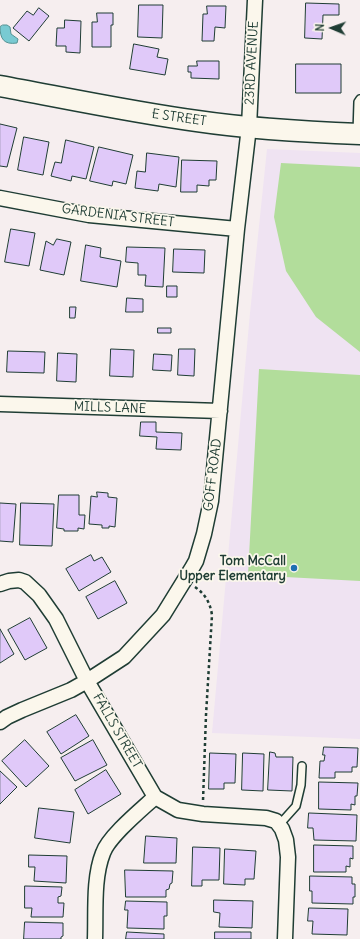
<!DOCTYPE html>
<html>
<head>
<meta charset="utf-8">
<style>
	body { margin:0 }
	#map { position:relative; width:360px; height:939px; overflow:hidden; background:#f6eeef; font-family:Delius,sans-serif }
	canvas { display:block }
	.north { position:absolute; left:312px; top:8px; width:40px; height:40px; -webkit-text-stroke:3px #fbf7ec; paint-order:stroke; rotate:272deg; font-size:11px; font-weight:700; line-height:16px; text-align:center; color:#1f3d34 }
	.north::after { content:''; display:block; margin:auto; width:14px; height:18px; background:#1f3d34; clip-path:polygon(50% 0,100% 100%,50% 72%,0 100%) }
</style>
</head>
<body>
<div id="map">
<canvas width="360" height="939"></canvas>
<div class="north">N</div>
</div>
<script>
const ctx = document.querySelector('canvas').getContext('2d');
ctx.lineJoin = 'round';
function fill(path, color) { ctx.fillStyle = color; ctx.fill(path, 'evenodd'); }
function strokePath(path, color, width, dash) { ctx.strokeStyle = color; ctx.lineWidth = width; ctx.lineCap = dash ? 'butt' : 'round'; ctx.setLineDash(dash || []); ctx.stroke(path); }
function write(font, color, halo, rows, align = 'center') {
  ctx.font = font + ' Delius,sans-serif'; ctx.lineWidth = 3.5; ctx.setLineDash([]); ctx.textBaseline = 'middle'; ctx.strokeStyle = halo; ctx.fillStyle = color; for (const [text, x, y, turn = 0] of rows) {
    ctx.save(); ctx.translate(x, y); ctx.rotate((+turn || 0) * Math.PI / 180); ctx.textAlign = isNaN(turn) ? turn : align; if (halo) ctx.strokeText(text, 0, 0); ctx.fillText(text, 0, 0); ctx.restore();
  }
}
const built = new Path2D(`
	M267 149 360 153V739L212 733 250 313Z`);
const green = new Path2D(`
	M281 163 360 167V352L316 317 286 271 274 217Z
	M259 369 360 375V581L248 575Z`);
const water = new Path2D(`
	M3 25H7L10 27 11 34 18 39 17 43C4 45 0 39 0 27Z`);
const building = new Path2D(`
	M306 3 339 4V15H323L322 39 305 38Z
	M139 5H163L162 38 138 37Z
	M207 6H226L225 28 215 27 214 41H202L203 14H207Z
	M39 8 49 16 29 41 13 28 27 11 33 15Z
	M97 13H113V25H111V47H92V22H97Z
	M65 20 81 21 80 53 66 52V46H56L57 28H64Z
	M134 44 159 49 157 57 168 59 165 75 130 69Z
	M197 61H219V79L191 78V72H188V66H197Z
	M296 64H341V93H296Z
	M0 124 17 128 7 167 0 166Z
	M24 137 49 142 43 175 18 170Z
	M66 140 94 147 86 179 72 176 71 181 51 176 55 162 61 163Z
	M99 147 133 155 126 184 113 181 112 186 90 181Z
	M147 153 179 157 176 187 159 184 158 191 135 188 137 171 145 172Z
	M182 160 217 161 216 180H209V186L197 185V192H181Z
	M11 229 35 233 29 266 5 262Z
	M57 239 71 242 64 275 40 270 46 241 53 245Z
	M86 245 101 248 100 257 121 261 117 287 81 281Z
	M127 247 165 248 163 287 145 286 146 275H138V263L126 262Z
	M174 249 205 250 204 273 173 272Z
	M167 286H177V297H167Z
	M127 298 143 299V312H126Z
	M70 307H76L75 318H70Z
	M158 328H171V333H158Z
	M111 349 134 350 133 377 110 376Z
	M179 349H195L194 376 178 375Z
	M8 351 45 352 44 373 7 372Z
	M58 353 77 354 76 382 57 381Z
	M154 354 172 355 171 371 153 370Z
	M141 422H156V432L182 433 181 450 156 449 157 437 140 436Z
	M97 492 108 493V497L117 498 115 527 109 526V528H102V525L89 524 91 496 97 497Z
	M59 495H79V515H85L84 529 78 528V531H64V529L57 528Z
	M0 503 16 504 13 542 0 541Z
	M21 503 54 504 52 546 20 545Z
	M91 555 94 561 102 557 111 572 79 591 66 569Z
	M115 581 127 603 98 619 86 597Z
	M30 618 47 648 25 660 8 630Z
	M0 629 14 654 0 663Z
	M76 715 89 736 61 754 47 732Z
	M25 740 49 766 26 787 2 761Z
	M93 740 107 765 75 781 61 758Z
	M324 747 358 748 357 767H352V772H335V778H319L320 761H324L325 755H323Z
	M270 752 275 753 276 757H293L292 791 268 790Z
	M210 753 236 754 235 783H224V789H209Z
	M243 753 264 754 263 791 242 790Z
	M106 770 121 794 88 814 75 790Z
	M0 771 17 787 0 804Z
	M319 782 358 783 357 796H355V805L351 804V810L319 809Z
	M39 808 74 812 70 843 35 838Z
	M309 813 357 815 356 841 314 840 313 828H308Z
	M146 836 177 838 176 863H144Z
	M314 845 353 846V859L350 858V867L346 866V872H314Z
	M193 847 220 848 219 880H202V886H192Z
	M225 849 256 851 254 879H245V885L224 884Z
	M29 855 67 856 66 883 34 881 35 867H29Z
	M125 870 173 871 172 883 170 884 169 889 166 890V897H126Z
	M310 876 352 877V884H355V897H353V904L312 903V891H310Z
	M25 886 62 887 61 896 58 897V903H64L63 917H31L32 908H25Z
	M214 900 253 901 252 928 219 927 220 913 214 912Z
	M126 901 167 902V916H164V929L127 928 128 910H125Z
	M309 908 348 909 347 935 312 934 313 921H308Z
	M25 922 63 923V936L61 937V939H24Z
	M127 932 164 934V939H126Z
	M215 932H251V939H215Z`);
const path = new Path2D(`
	M195 587C205 594 210 602 212 615L206 715 203 801`);
const service = new Path2D(`
	M357 133 358 102 360 99
	M279 825 296 806 301 785 302 766`);
const minor = new Path2D(`
	M0 198 89 215 237 229
	M0 404 220 411
	M0 584 9 581 19 580 25 582 39 595 56 619 87 681 155 797 178 810 203 814 266 818 276 821 282 829 286 840 288 857 285 939
	M0 722 7 717 22 710 71 690 87 681 124 657 163 615 192 568 196 561 204 534 211 501 237 229 249 127 255 0
	M95 939C96 912 93 878 103 853 109 836 141 810 155 797`);
const secondary = new Path2D(`
	M0 86C65 98 131 112 197 121 251 129 306 132 360 134`);
const markers = [
	[294,568,4,"#1f6fb2"]
];
const streetNames = [
	["23RD AVENUE",252,63,-87],
	["E STREET",179,118,8],
	["GARDENIA STREET",118,216,7],
	["MILLS LANE",110,408,2],
	["GOFF ROAD",213,475,-83],
	["FALLS STREET",117,731,60]
];
const poiNames = [
	["Tom McCall",286,561],
	["Upper Elementary",286,576]
];
fill(built, '#efe3f2');
fill(green, '#b2dd9b');
fill(water, '#79cad2');
strokePath(water, '#559293', 1);
fill(building, '#e0c9f9');
strokePath(building, '#1f3d34', 1);
strokePath(service, '#1f3d34', 10);
strokePath(minor, '#1f3d34', 17);
strokePath(secondary, '#1f3d34', 23);
strokePath(path, '#1f3d34', 2.5, [3, 3]);
strokePath(service, '#fbf7ec', 7);
strokePath(minor, '#fbf7ec', 14);
strokePath(secondary, '#fbf7ec', 20);
for (const [x, y, r, color] of markers) { const dot = new Path2D(); dot.arc(x, y, r, 0, 2 * Math.PI); ctx.fillStyle = color; ctx.fill(dot); strokePath(dot, '#fbf7ec', 1.5); }
write('13px', '#1f3d34', '#fbf7ec', streetNames);
write('bold 13px', '#1f3d34', '#fbf7ec', poiNames, 'right');
</script>
</body>
</html>
